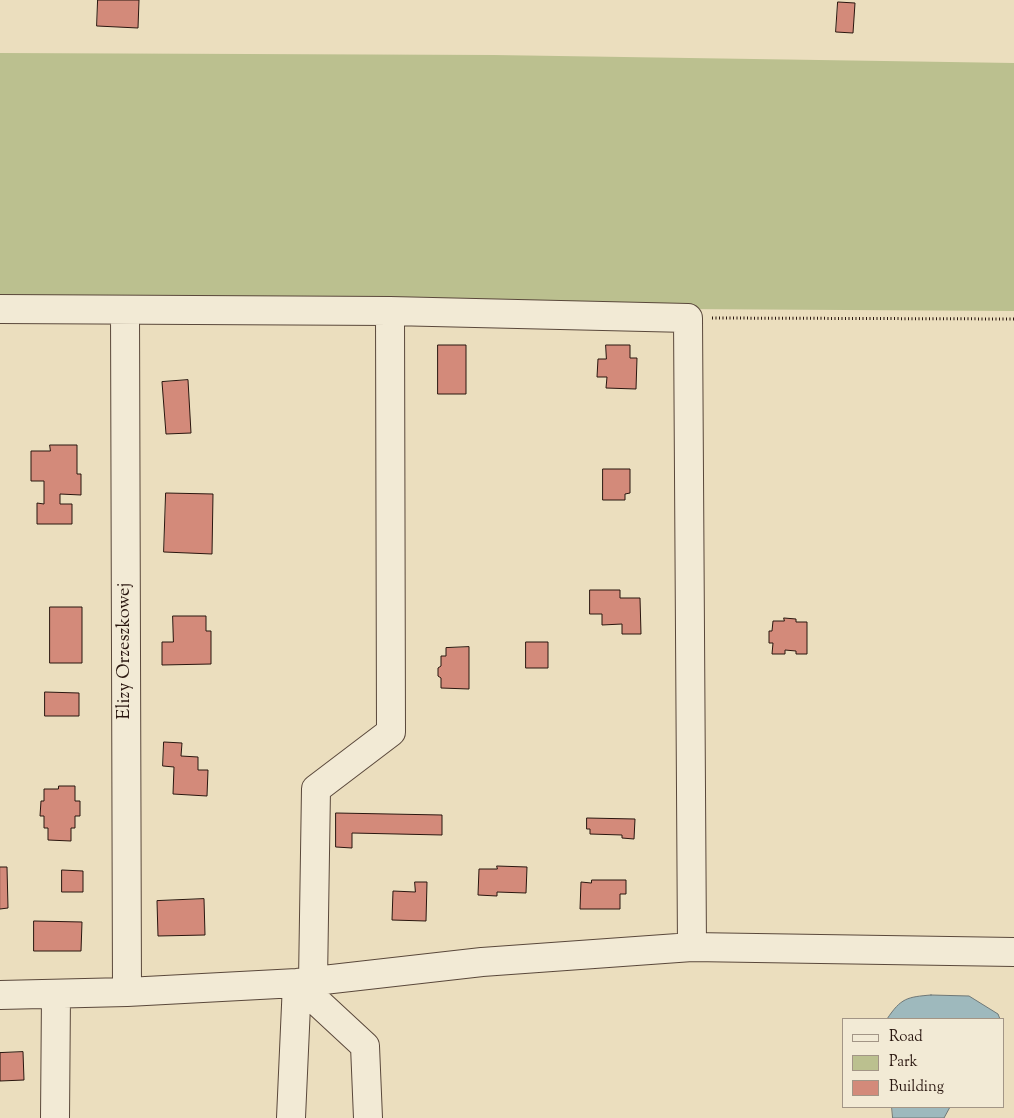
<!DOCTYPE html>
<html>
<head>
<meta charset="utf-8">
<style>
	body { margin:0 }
	#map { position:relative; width:1014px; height:1118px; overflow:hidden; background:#ebdebe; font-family:"Sorts Mill Goudy",serif }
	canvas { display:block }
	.legend { position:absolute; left:842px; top:1018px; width:162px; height:90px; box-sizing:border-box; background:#f2ead5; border:1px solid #a29586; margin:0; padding:6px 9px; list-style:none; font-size:15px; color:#29160f }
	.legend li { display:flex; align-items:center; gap:10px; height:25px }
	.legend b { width:25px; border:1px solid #a29586 }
</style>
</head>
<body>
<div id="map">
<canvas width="1014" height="1118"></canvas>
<ul class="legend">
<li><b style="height:6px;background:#f2ead5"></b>Road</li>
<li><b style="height:14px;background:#bbc08f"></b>Park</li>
<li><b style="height:14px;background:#d38a7a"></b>Building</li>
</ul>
</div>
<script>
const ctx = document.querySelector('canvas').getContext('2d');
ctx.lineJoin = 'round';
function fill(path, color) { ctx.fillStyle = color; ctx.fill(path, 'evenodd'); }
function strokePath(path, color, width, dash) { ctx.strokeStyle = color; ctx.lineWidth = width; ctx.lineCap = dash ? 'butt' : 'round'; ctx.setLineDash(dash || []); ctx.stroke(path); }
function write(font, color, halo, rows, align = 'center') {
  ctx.font = font + ' "Sorts Mill Goudy",serif'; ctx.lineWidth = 4.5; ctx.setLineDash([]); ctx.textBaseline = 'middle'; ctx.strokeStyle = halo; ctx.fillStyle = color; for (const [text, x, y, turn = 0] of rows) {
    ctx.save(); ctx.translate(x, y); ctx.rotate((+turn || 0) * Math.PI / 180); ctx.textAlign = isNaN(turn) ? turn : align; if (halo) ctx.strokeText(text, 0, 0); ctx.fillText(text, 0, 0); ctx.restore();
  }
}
const green = new Path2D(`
	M0 53 494 55 1014 63V311L0 305Z`);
const water = new Path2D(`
	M931 995 969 996 998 1014 1000 1019H887C901 998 907 997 931 995Z
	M892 1107H950L944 1118H893Z`);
const building = new Path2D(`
	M98 0H139L138 28 97 26Z
	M838 2 855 3 853 33 836 32Z
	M438 345H466V394H438Z
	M606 345H630V358H637L636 389 606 388 607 377H597L598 359H606Z
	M188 380 191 433 166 434 162 382Z
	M50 445H77V474H81V495L60 494V504H72V524H37V503L44 504V481H31V451H50Z
	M603 469H630V493L625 494V500H603Z
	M166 493 213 494 212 554 164 552Z
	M590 590H620V598H640L641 634H622V624L602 625V614H590Z
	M50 607H82V663H50Z
	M173 616H206V631H211V664L162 665V642H173Z
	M784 618 796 619V622H807V654H796V651L785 650V654H772L773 643H769V631H772L773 621H784Z
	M526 642H548V668H526Z
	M469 647V689L441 688V678L438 676V668L441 666V656H446V648Z
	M45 692 79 693V716H45Z
	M164 742 182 743 181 756 198 757V770H208L207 796 173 794 174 767 163 766Z
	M59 786H75V801H80V816H75V828H71V841L48 840V828H44V816H40L41 801H44V789H58Z
	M336 813 442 815V835L352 833V848L336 847Z
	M587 818 635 819 634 839 622 838V835L590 834V829H587Z
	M497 866 527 867 526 893 497 892V896L478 895 479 869H497Z
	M0 867H7L8 908 0 909Z
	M62 870 83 871V892H62Z
	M592 880H626V894H620V909H580L581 882 591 883Z
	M415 882H427L426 921 392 920 393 891 415 892Z
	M204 899 205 935 158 936 157 901Z
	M34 921 82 922 81 951H34Z
	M23 1052 24 1080 0 1081V1053Z`);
const path = new Path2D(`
	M712 318 1014 319`);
const minor = new Path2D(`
	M0 309 390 311 688 318 692 947
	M125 311 127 992
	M313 981 316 789 391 732 390 311
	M0 995 127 992 297 983 482 962 692 947 1014 952
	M55 1118 56 994
	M291 1118 297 983 365 1046 368 1118`);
const streetNames = [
	["Elizy Orzeszkowej",126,651,-90]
];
fill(green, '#bbc08f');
fill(water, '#9eb9bd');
strokePath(water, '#6f7877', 1);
fill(building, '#d38a7a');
strokePath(building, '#29160f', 1);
strokePath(minor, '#5a483b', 30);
strokePath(path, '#29160f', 3, [1, 2.5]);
strokePath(minor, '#f2ead5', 28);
write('18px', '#29160f', '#f2ead5', streetNames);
</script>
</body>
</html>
